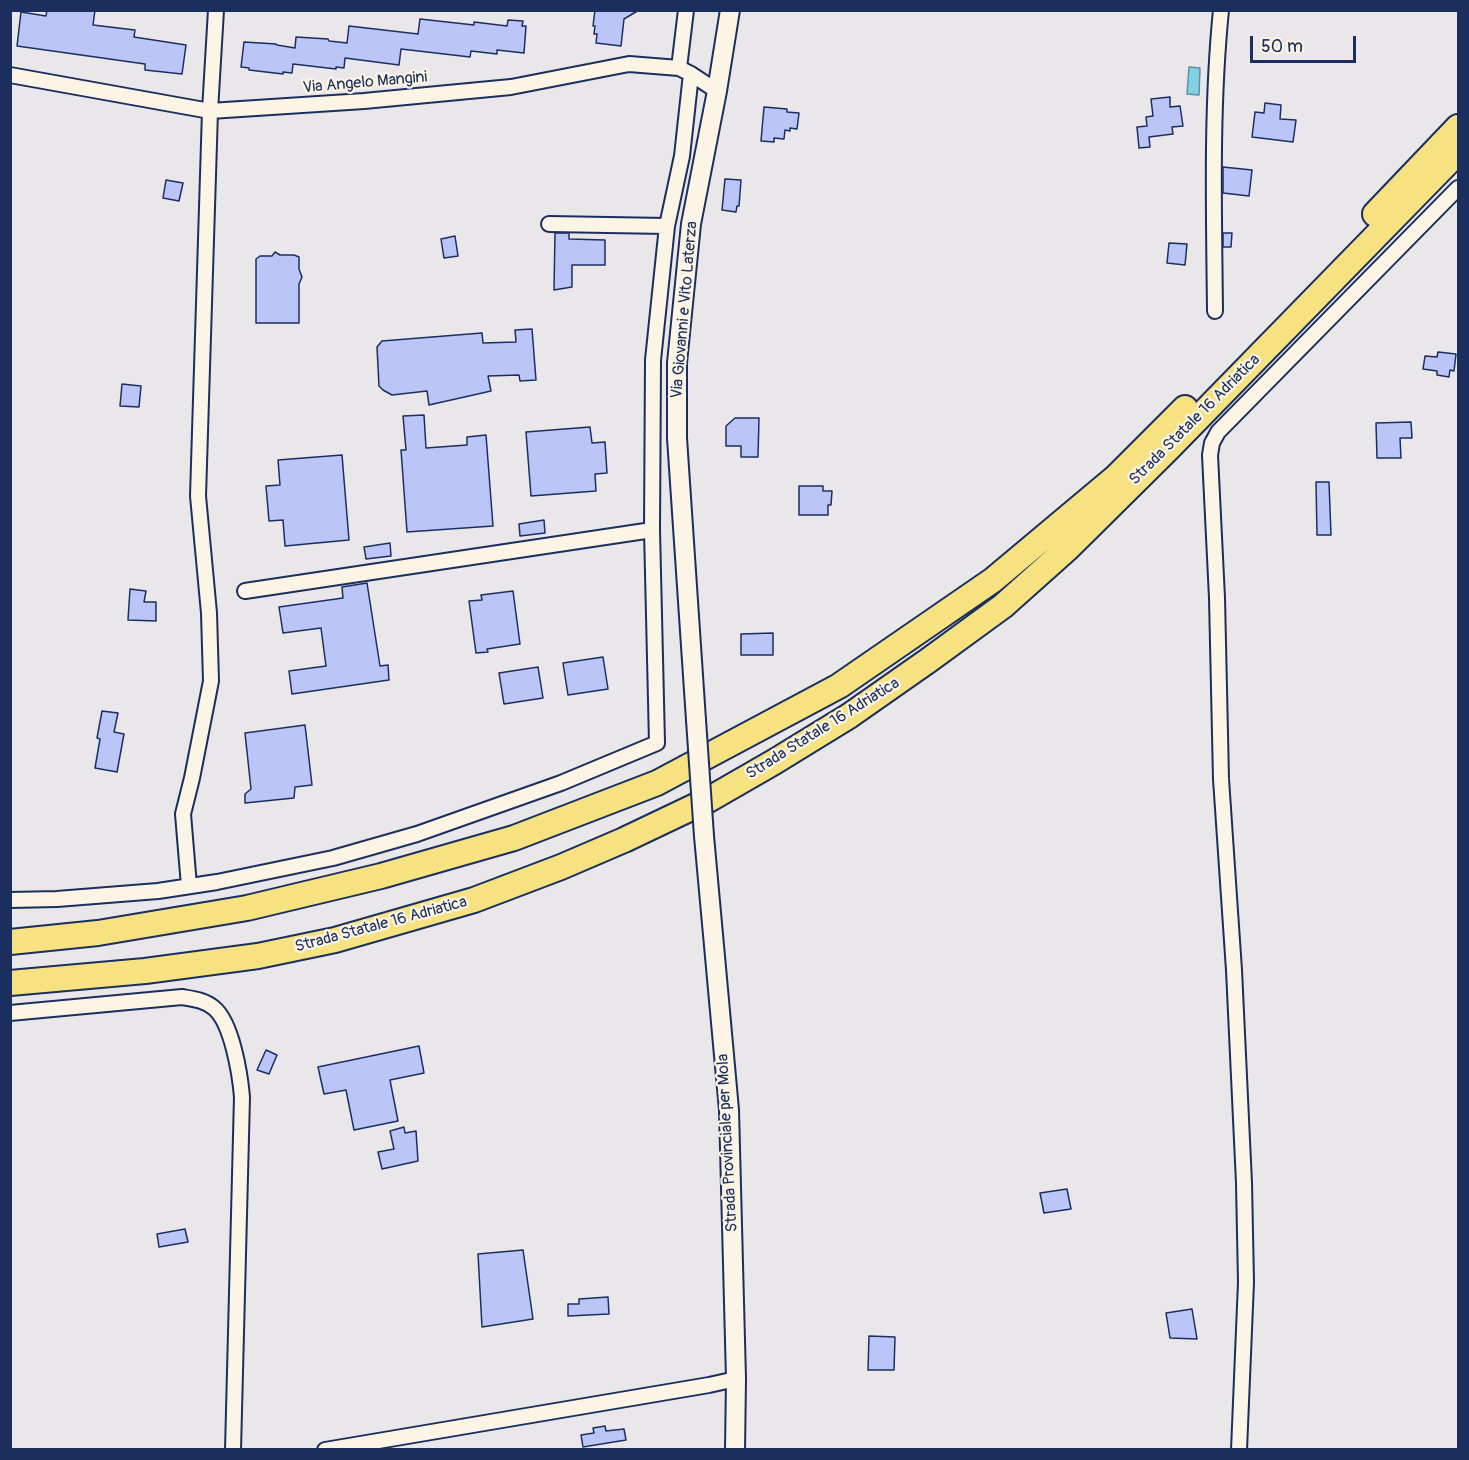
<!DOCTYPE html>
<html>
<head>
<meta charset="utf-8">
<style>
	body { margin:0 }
	#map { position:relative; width:1469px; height:1460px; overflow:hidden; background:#e9e7ea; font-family:Pangolin,sans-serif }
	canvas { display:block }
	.frame { position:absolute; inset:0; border:12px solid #1b2f5e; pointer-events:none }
	.scale { position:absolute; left:1250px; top:36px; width:106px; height:27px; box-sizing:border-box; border:3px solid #1b2f5e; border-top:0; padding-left:8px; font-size:18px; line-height:21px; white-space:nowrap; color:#1b2f5e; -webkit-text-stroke:4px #fcf5e5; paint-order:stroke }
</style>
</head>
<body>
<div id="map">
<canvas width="1469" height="1460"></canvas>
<div class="frame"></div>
<div class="scale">50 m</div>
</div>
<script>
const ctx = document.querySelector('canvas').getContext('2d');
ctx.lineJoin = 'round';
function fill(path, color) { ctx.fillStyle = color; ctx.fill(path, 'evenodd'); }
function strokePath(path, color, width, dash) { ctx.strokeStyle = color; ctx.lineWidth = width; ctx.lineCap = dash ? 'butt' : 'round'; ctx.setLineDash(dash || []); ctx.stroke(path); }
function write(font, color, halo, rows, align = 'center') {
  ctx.font = font + ' Pangolin,sans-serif'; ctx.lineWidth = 4.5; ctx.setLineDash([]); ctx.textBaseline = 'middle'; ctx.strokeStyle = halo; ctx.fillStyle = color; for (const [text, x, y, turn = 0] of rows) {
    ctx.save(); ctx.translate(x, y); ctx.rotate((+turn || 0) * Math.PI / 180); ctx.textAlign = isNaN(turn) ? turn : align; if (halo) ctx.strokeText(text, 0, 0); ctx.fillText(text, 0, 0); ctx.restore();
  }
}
const water = new Path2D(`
	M1189 67 1200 68 1199 95 1187 94Z`);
const building = new Path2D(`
	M47 10H95L93 25 135 30 134 37 186 45 182 74 145 70V64L17 46 21 12 46 16Z
	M595 10H639L624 19 621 46 596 43 597 34H594L595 26H593Z
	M420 19 474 25V22L507 26 508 20 523 21 522 26H526L524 53 497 50V54L471 51 470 57 401 49 399 65 345 58 344 68 336 67V69L293 64 292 73 283 72V74L249 70V68L241 67 244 42 276 44 277 45 295 48 296 37 328 39 329 41 347 43 349 26 418 34Z
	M1170 97V107L1180 106 1183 126 1172 127 1173 134 1149 137 1150 147 1139 148 1137 127 1147 126 1146 117 1153 116 1151 99Z
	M1265 103 1281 105 1280 119 1296 120 1293 142 1252 137 1255 112 1264 113Z
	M764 107 787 109V112L799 113 797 129 790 128V131L785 130 784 139 774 138V142L761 141Z
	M1223 167 1252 170 1249 196 1223 193Z
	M725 179 741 180 739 206H737L736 212 722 210Z
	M166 180 183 183 179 201 163 198Z
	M555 233H569V239L605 240V265H572V287L554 290Z
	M1223 233H1232L1231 247H1223Z
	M455 236 458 256 444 258 441 239Z
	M1169 243 1187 244 1185 265 1167 263Z
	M275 252 280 255H294L299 257V269L302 277 299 284V323H256V259L260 256H272Z
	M532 329 536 380 520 381 519 375 488 376 491 391 429 405 427 391 392 395 383 390 379 386 377 347 382 341 482 333 483 343 516 342 515 330Z
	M1438 352 1456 354 1454 371 1450 370 1449 377 1437 375V371L1423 369 1425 356 1437 357Z
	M122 384 141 386 139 407 120 406Z
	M424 415 426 448 467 445V437L486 435 493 526 407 532 401 450H406L403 416Z
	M735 418H759L758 457H741V446H726V426Z
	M1411 422 1412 438H1400L1401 458H1377L1376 423Z
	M590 427 592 443 605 442 607 473 595 474 596 491 531 496 526 432Z
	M342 455 349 540 285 546 283 520 269 521 266 486 280 485 278 460Z
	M1316 482H1329L1331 535H1317Z
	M799 486H823V491H832L831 505H828V515H799Z
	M544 520 545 533 520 536 519 524Z
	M390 543 391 556 366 559 364 547Z
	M367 583 380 666 388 665 389 680 292 694 289 671 326 666 321 628 283 633 279 607 343 598 342 587Z
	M130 589 146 591 144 602H156V621L128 620Z
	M513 591 520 644 487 649 488 652 476 653 469 601 482 600 481 595Z
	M773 633V655H741V634Z
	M603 657 608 689 568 695 563 663Z
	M538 667 543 698 504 704 499 673Z
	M102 711 118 713 114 732 124 734 117 772 95 768 100 739 97 738Z
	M305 725 312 785 295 787 294 798 245 803V794L251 789 245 733Z
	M419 1046 424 1073 390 1080 398 1121 354 1130 346 1090 324 1094 318 1067Z
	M266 1050 277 1055 269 1074 257 1070Z
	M404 1127 405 1133 416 1131 418 1161 382 1169 378 1152 394 1149 390 1131Z
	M1067 1189 1071 1209 1044 1213 1040 1193Z
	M185 1229 188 1242 159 1247 157 1234Z
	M523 1250 533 1319 482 1327 478 1254Z
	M608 1297 609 1314 568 1316V1304H579V1299Z
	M1192 1309 1197 1339 1170 1338 1166 1313Z
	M869 1336 895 1337 894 1370H868Z
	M605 1426 606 1431 624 1429 626 1440 583 1447 581 1435 594 1433 593 1428Z`);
const minor = new Path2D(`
	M679 68 686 10
	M10 75 210 111 364 101 511 87 629 64 679 68 691 74 717 91
	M549 224 667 226
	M1215 311C1214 211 1211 110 1221 10
	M245 591 652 530
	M189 886 183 814 192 778 211 681 209 613 198 496 210 111 216 10
	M10 900 57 899 158 891 217 882 333 858 417 834 561 783 657 743 652 530 653 360 667 226 682 156 691 74
	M10 1013 182 997C194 999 204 1000 214 1008 232 1023 240 1074 242 1097L233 1450
	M325 1450 709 1385 736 1379
	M1239 1450 1246 1282 1244 1183 1234 970 1221 779 1217 598 1210 455 1212 443 1218 432 1458 188`);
const tertiary = new Path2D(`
	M696 720 677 438V363L691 224 717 91 730 10
	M704 836 729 1110 736 1379 735 1450`);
const trunk = new Path2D(`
	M1375 214 1458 127
	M10 942 98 933 247 908 381 876 514 838 657 783 839 686 993 580 1116 477 1185 408
	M10 983 145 971 258 956 335 940 474 900 561 867 624 840 708 800 774 762 849 716 929 660 1003 606 1068 548 1168 449 1458 152`);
const tertiaryBridge = new Path2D(`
	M696 720 704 836`);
const streetNames = [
	["Via Angelo Mangini",365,83,-5],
	["Via Giovanni e Vito Laterza",685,310,-85],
	["Strada Statale 16 Adriatica",1195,420,-45],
	["Strada Statale 16 Adriatica",823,729,-32],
	["Strada Statale 16 Adriatica",381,925,-15],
	["Strada Provinciale per Mola",728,1143,-93]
];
fill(water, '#82d0e1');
strokePath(water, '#5990ad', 1.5);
fill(building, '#bcc5f7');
strokePath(building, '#1b2f5e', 1.5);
strokePath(minor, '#1b2f5e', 18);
strokePath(tertiary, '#1b2f5e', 22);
strokePath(trunk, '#1b2f5e', 28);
strokePath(minor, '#fcf5e5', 14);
strokePath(tertiary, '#fcf5e5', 18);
strokePath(trunk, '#f7e281', 24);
strokePath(tertiaryBridge, '#1b2f5e', 22, []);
strokePath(tertiaryBridge, '#fcf5e5', 18);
write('16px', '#1b2f5e', '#fcf5e5', streetNames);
</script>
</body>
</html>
